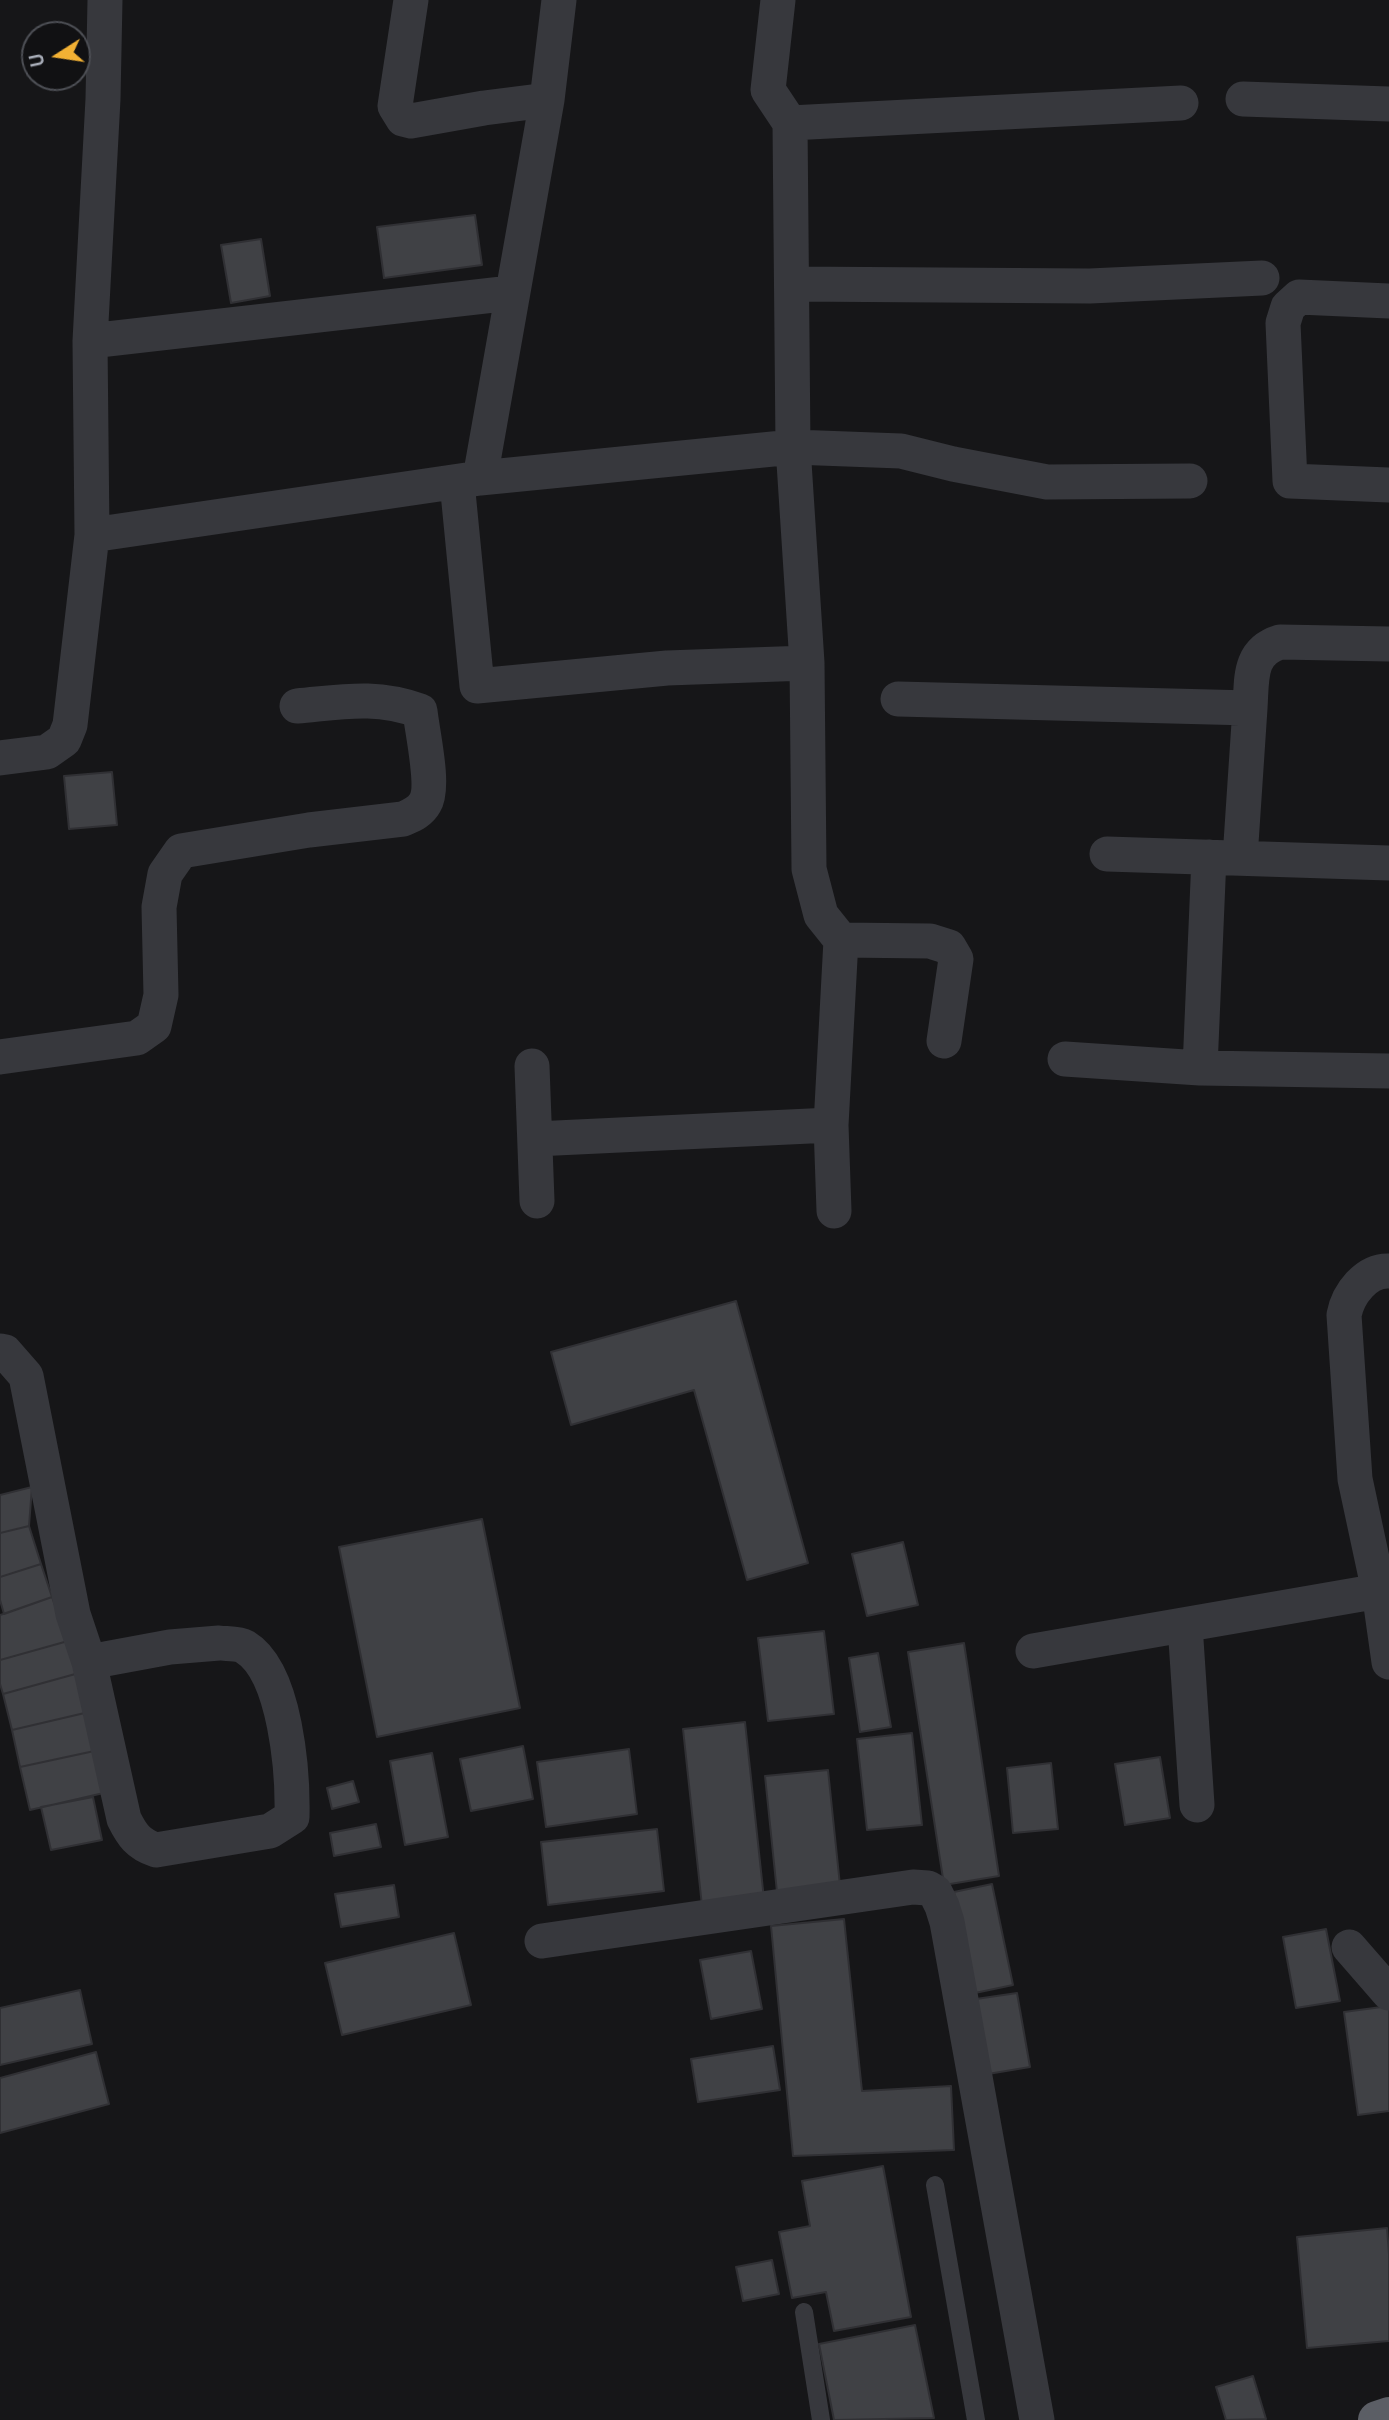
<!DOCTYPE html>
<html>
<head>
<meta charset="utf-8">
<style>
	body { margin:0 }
	#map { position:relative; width:1389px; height:2420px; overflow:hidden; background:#161618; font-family:"Space Grotesk",sans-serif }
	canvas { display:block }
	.north { position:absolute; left:21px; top:21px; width:70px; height:70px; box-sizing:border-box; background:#111113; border:2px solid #4d4f55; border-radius:50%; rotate:258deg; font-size:19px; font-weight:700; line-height:28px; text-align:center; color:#a8adb8 }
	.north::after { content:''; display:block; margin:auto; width:24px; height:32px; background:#f2b134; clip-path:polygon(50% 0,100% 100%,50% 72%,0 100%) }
</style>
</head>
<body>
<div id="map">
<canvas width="1389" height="2420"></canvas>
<div class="north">U</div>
</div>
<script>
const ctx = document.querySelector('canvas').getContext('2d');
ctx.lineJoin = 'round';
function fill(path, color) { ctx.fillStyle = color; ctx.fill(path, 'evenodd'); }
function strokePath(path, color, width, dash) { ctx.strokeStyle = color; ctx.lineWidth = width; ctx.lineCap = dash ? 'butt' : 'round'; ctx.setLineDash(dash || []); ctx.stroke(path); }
const building = new Path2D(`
	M475 215 482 265 384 278 377 227Z
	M261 239 270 296 231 303 221 245Z
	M112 772 117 825 69 829 64 776Z
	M736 1301 808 1563 747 1580 694 1390 571 1425 551 1352Z
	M32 1487 29 1526 0 1533V1495Z
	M482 1519 520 1708 377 1737 339 1547Z
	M29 1526 41 1564 0 1577V1533Z
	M903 1542 918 1605 867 1616 852 1554Z
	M41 1564 52 1597 4 1614 0 1600V1577Z
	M52 1597 68 1641 0 1660V1615Z
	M824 1631 834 1714 768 1721 758 1638Z
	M68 1641 79 1673 3 1694 0 1684V1660Z
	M964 1643 999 1876 944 1885 908 1652Z
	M878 1653 891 1727 860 1732 849 1658Z
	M79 1673 89 1712 12 1730 3 1694Z
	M89 1712 99 1750 20 1767 12 1730Z
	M745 1722 764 1899 702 1906 683 1729Z
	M912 1733 922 1825 867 1830 857 1739Z
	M523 1746 533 1799 471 1811 460 1759Z
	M629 1749 637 1814 546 1827 537 1762Z
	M99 1750 108 1792 30 1810 20 1767Z
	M432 1753 448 1837 405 1845 390 1761Z
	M1160 1757 1170 1818 1125 1825 1115 1764Z
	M1051 1763 1058 1829 1013 1833 1007 1768Z
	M828 1770 841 1895 778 1902 765 1776Z
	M353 1781 359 1802 332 1809 327 1788Z
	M93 1797 102 1840 51 1850 41 1807Z
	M376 1824 381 1847 334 1856 330 1833Z
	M657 1829 664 1891 548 1905 541 1842Z
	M992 1884 1013 1985 975 1993 954 1892Z
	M394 1885 399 1917 341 1927 335 1894Z
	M844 1919 862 2091 951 2086 954 2150 793 2156 771 1926Z
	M1326 1929 1340 2001 1296 2008 1283 1937Z
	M454 1933 471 2005 342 2035 325 1963Z
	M751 1951 762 2009 711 2019 700 1960Z
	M80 1990 92 2044 0 2065V2008Z
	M1017 1993 1030 2067 988 2074 976 1999Z
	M1389 2006V2111L1358 2115 1344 2012Z
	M773 2046 780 2090 698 2102 691 2059Z
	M96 2052 109 2104 0 2133V2078Z
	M883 2166 911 2317 834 2331 826 2292 792 2298 779 2232 810 2226 802 2181Z
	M1387 2228 1389 2254V2341L1307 2348 1297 2237Z
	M772 2260 779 2294 743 2301 736 2267Z
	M915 2325 934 2418 834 2420 819 2344Z
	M1253 2376 1266 2419 1226 2420 1216 2387Z`);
const service = new Path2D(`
	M935 2185 976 2420
	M804 2312 821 2420`);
const minor = new Path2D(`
	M411 0 395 106 403 119 411 121 484 108 547 100
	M778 0 768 90 790 123 793 447 807 663 809 869 821 915 841 940 831 1125 834 1211
	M1243 99 1389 104
	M790 123 1181 103
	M792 284 1090 286 1262 278
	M1389 301 1299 297 1288 307 1283 323 1290 481 1389 485
	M90 341 511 293
	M480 478 547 100 559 0
	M457 482 477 686 667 668 807 663
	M92 535 480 478 793 447 901 451 953 464 1047 482 1190 481
	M898 699 1250 708C1252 679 1248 652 1280 642L1389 644
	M0 758 47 752 64 740 70 725 92 535 90 341 103 99 105 0
	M1107 854 1389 863
	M1240 858 1250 708
	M841 940 930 941 949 947 956 959 944 1041
	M0 1057 137 1038 154 1026 161 995 159 907 165 874 181 851 309 830 403 819C412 815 420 812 425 803 435 787 422 731 420 711 375 695 343 702 297 706
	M1065 1059 1200 1068 1389 1071
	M532 1066 537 1201
	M1200 1068 1209 857
	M535 1139 831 1125
	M1389 1271C1366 1270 1348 1294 1344 1315L1355 1479 1379 1591 1389 1662
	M0 1351 5 1352 26 1376 73 1614 89 1662
	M1185 1625 1197 1805
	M219 1643C227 1644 238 1643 245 1647 286 1672 293 1773 292 1817L270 1831 156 1850C138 1844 132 1835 124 1819L89 1662 170 1647Z
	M1033 1651 1379 1591
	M542 1941 913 1887 928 1888 935 1892 942 1906 947 1922 1037 2420
	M1349 1947 1389 1993`);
const trunk = new Path2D(`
	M1377 2420 1389 2416`);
fill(building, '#404145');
strokePath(building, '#303034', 2);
strokePath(service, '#37383d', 18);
strokePath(minor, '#37383d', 35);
strokePath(trunk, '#5b5e65', 38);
</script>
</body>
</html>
